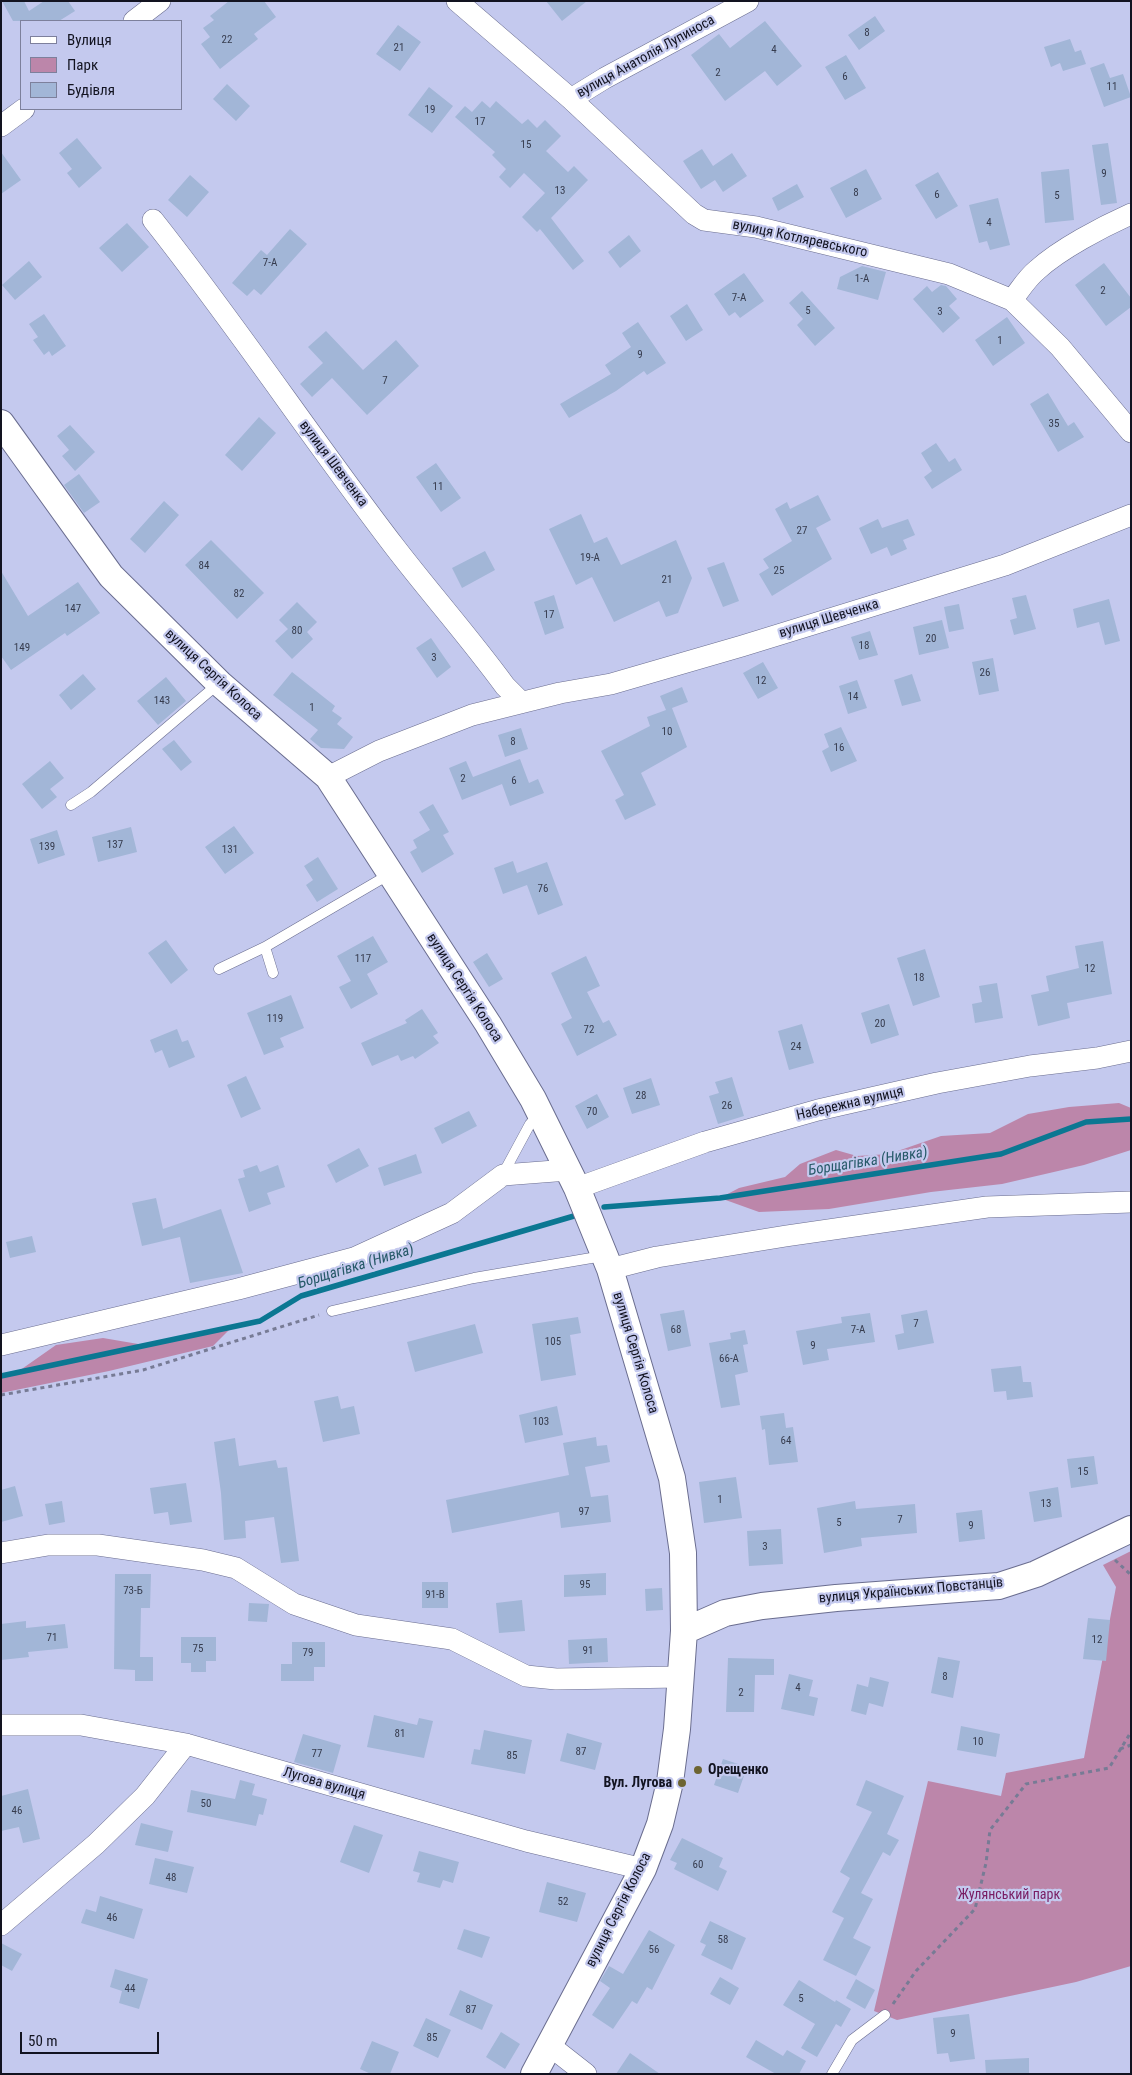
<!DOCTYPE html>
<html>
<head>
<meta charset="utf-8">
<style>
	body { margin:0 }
	#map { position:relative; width:1132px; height:2075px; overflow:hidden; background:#c4c9ee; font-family:"Roboto Condensed",sans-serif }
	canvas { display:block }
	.frame { position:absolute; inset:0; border:2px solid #121320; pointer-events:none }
	.legend { position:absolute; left:20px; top:20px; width:162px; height:90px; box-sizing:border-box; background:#c4c9ee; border:1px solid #7d809c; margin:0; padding:6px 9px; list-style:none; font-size:15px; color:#121320 }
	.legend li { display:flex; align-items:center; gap:10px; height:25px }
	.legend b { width:25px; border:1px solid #7d809c }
	.scale { position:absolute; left:20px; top:2032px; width:139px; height:22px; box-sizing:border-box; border:2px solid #121320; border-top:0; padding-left:6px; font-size:15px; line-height:18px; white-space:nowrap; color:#121320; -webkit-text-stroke:4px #c4c9ee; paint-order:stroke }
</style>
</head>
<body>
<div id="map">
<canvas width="1132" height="2075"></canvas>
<div class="frame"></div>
<ul class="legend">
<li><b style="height:6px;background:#fff"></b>Вулиця</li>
<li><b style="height:14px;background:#bc86aa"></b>Парк</li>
<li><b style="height:14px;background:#a2b6d7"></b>Будівля</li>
</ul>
<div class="scale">50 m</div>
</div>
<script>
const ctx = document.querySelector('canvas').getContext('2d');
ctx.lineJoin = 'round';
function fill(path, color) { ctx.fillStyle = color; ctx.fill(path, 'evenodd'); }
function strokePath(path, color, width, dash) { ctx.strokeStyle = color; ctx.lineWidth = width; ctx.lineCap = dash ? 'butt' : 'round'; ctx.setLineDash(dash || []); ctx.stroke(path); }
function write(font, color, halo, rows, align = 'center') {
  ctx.font = font + ' "Roboto Condensed",sans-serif'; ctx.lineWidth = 4.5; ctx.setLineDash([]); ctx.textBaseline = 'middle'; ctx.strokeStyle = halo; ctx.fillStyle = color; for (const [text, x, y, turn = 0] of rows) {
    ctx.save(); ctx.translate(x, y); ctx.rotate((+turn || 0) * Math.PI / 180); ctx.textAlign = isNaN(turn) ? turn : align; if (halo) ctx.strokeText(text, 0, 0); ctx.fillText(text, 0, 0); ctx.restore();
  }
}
const green = new Path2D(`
	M1119 1103 1131 1108V1150L1084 1165 1002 1184 931 1192 829 1209 759 1212 720 1198 739 1188 785 1177 800 1164 836 1150 857 1156 889 1154 941 1136 990 1133 1028 1114 1069 1107Z
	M233 1326 213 1346 109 1371 1 1393V1376L16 1373 56 1345 103 1338 144 1345Z
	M1131 1551V1966L1076 1982 897 2020 874 2011 928 1781 1001 1796 1006 1773 1084 1758 1116 1587 1103 1565Z`);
const stream = new Path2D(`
	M604 1207 720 1198 1001 1154 1086 1122 1131 1119
	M1 1376 260 1321 301 1296 574 1216`);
const building = new Path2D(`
	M2 1H24L29 11 44 1H68L75 11 59 21H13Z
	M229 1H264L276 17 254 34 258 39 220 69 201 44 210 37 203 28 214 20 210 16Z
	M546 1H587L562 21Z
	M875 16 885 31 859 50 848 35Z
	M765 21 802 66 777 86 765 71 725 101 691 55 719 34 730 48Z
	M398 25 421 42 400 71 376 54Z
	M1070 39 1075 52 1081 50 1086 64 1063 71 1060 63 1051 67 1044 47Z
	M846 55 866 88 845 100 825 67Z
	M1104 63 1110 78 1123 74 1131 97 1104 107 1090 68Z
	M227 84 250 106 236 121 213 99Z
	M429 87 453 106 432 133 408 115Z
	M482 101 490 108 496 101 522 124 528 119 537 128 545 120 561 136 546 151 568 172 574 166 588 180 551 218 584 261 573 270 540 229 537 232 522 217 545 193 524 173 510 188 499 177 506 169 492 155 495 152 455 117 465 106 472 112Z
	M77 138 102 168 79 188 67 173 72 169 59 153Z
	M1108 143 1117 203 1101 205 1092 145Z
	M702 149 713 166 732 153 747 176 723 192 715 180 701 189 683 161Z
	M1 152 21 180 1 194Z
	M866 169 882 199 846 218 830 188Z
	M1069 169 1074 220 1045 223 1041 172Z
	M938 172 958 206 936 219 915 185Z
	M190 175 209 192 187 217 168 200Z
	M797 184 804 197 778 211 772 198Z
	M998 198 1010 245 990 250 987 241 979 243 969 205Z
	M127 223 149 247 122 272 99 248Z
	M290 229 307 244 261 295 254 289 247 296 232 283 261 250 267 255Z
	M629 235 641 251 620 268 608 252Z
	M29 261 42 277 15 300 2 285Z
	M1104 263 1131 298V307L1106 326 1075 285Z
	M862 266 886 272 878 300 837 289 840 277Z
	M744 273 764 301 740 318 735 312 729 316 714 294Z
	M941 285 946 286 957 299 949 306 960 318 943 333 913 299 927 286 932 292Z
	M802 291 835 328 815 346 797 325 803 319 789 303Z
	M687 304 703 330 686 341 670 316Z
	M44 314 66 346 52 356 49 351 44 355 33 340 38 337 29 324Z
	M1007 317 1025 343 993 366 975 340Z
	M638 322 666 363 647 375 644 371 616 391 569 418 560 404 611 374 605 365 631 347 622 333Z
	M326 331 363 370 396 340 419 366 367 415 332 378 312 397 300 384 323 363 308 347Z
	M1048 393 1068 426 1074 422 1084 437 1058 452 1030 404Z
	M259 417 276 433 242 471 225 455Z
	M70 425 95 452 75 471 62 456 69 450 57 436Z
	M936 443 949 462 955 458 962 470 932 489 924 477 932 471 921 453Z
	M436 463 461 498 441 512 416 477Z
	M79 474 100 502 84 513 64 485Z
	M818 495 831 520 816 528 832 559 772 596 759 574 769 568 763 559 792 541 775 509 787 502 790 509Z
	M164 501 179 515 145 553 130 539Z
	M581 514 594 543 607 537 621 565 676 540 692 578 678 613 666 617 659 601 614 622 592 577 576 585 549 529Z
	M878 519 882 528 908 519 915 535 903 540 907 549 891 556 887 547 871 554 859 528Z
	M211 540 264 593 237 619 185 565Z
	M485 551 495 570 462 588 452 568Z
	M724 562 739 601 723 607 707 568Z
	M1 571 28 616 78 582 100 613 67 636 65 633 11 670 1 656Z
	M554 595 564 628 545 635 534 602Z
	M1026 595 1036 629 1014 635 1010 620 1017 618 1012 598Z
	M1109 599 1120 641 1105 645 1099 622 1077 628 1073 609Z
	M297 602 317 622 307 632 313 639 292 659 275 641 288 629 279 620Z
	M959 604 964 629 949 632 944 607Z
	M942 620 949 648 919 655 913 627Z
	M870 631 878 655 859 660 851 637Z
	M431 638 451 667 437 678 416 648Z
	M993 658 999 691 979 695 972 662Z
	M763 662 778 688 758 699 743 673Z
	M292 672 335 706 332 711 342 718 337 724 353 737 344 749 321 748 310 739 318 730 273 695Z
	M83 674 96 689 71 710 59 695Z
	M912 674 921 701 902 706 894 680Z
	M166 677 186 701 158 725 137 701Z
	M857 680 867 708 848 714 839 686Z
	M682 687 688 702 672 708 687 747 641 773 656 805 625 820 615 800 624 795 601 751 650 726 647 717 666 710 660 696Z
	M841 727 857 761 831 772 822 751 829 747 824 734Z
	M521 728 528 749 505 757 498 735Z
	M174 740 192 762 181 771 162 749Z
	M520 759 529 783 538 779 544 793 510 806 502 784 462 800 449 768 466 761 473 777Z
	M50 761 64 778 50 789 57 797 42 809 22 784Z
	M433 804 449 832 443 835 454 854 422 873 410 852 417 848 413 840 430 830 419 812Z
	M234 826 254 853 225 874 205 847Z
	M131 827 137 852 98 862 92 837Z
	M57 830 65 855 38 864 30 839Z
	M318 857 338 889 317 902 306 885 313 880 304 866Z
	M513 861 517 873 547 862 563 905 538 915 527 885 503 894 494 868Z
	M373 936 388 962 367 974 378 994 351 1009 339 987 351 981 337 956Z
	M166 940 188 970 171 984 148 953Z
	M1103 941 1112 994 1067 1003 1070 1018 1038 1026 1031 995 1049 991 1046 976 1079 968 1075 946Z
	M925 949 940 997 913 1006 897 958Z
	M487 953 503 979 489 987 473 962Z
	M586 956 600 986 587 992 603 1023 609 1020 617 1035 577 1056 561 1024 572 1018 551 973Z
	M997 983 1003 1018 975 1023 972 1004 982 1002 979 986Z
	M291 995 304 1028 280 1038 284 1047 264 1055 247 1013Z
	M889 1004 899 1035 871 1044 861 1013Z
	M422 1009 438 1033 433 1036 439 1043 415 1059 413 1056 401 1061 398 1055 372 1066 361 1043 407 1023 405 1020Z
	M802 1024 814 1063 789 1070 778 1031Z
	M177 1029 182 1042 188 1040 195 1057 169 1068 162 1050 155 1053 150 1040Z
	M246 1076 261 1109 241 1118 227 1085Z
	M732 1077 744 1116 718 1124 709 1096 719 1093 715 1082Z
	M651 1078 660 1105 632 1114 623 1088Z
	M597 1094 609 1117 587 1129 575 1106Z
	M469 1111 477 1126 442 1144 434 1128Z
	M359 1148 369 1166 336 1183 327 1165Z
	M416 1154 422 1173 384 1186 378 1168Z
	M257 1165 260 1172 278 1165 285 1187 267 1193 271 1204 249 1212 238 1179 245 1177 243 1170Z
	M156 1198 163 1229 221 1209 243 1273 190 1283 180 1237 142 1246 132 1203Z
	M32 1236 36 1252 10 1258 6 1242Z
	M684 1310 691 1346 668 1351 660 1314Z
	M927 1310 934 1343 898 1350 895 1335 904 1333 901 1315Z
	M870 1313 875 1342 827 1349 829 1360 803 1365 796 1331 842 1323 841 1317Z
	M578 1317 581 1333 570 1335 576 1375 541 1381 532 1324Z
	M475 1324 483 1353 415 1372 407 1342Z
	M745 1330 748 1344 743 1345 748 1372 735 1375 740 1405 721 1408 709 1343 731 1339 730 1333Z
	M1021 1366 1023 1382H1031L1033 1397 1007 1400 1006 1391 994 1392 991 1369Z
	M338 1396 341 1409 354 1406 360 1434 323 1442 314 1401Z
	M557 1406 563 1435 525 1443 519 1415Z
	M784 1413 786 1428 793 1427 798 1462 769 1465 765 1429 762 1430 760 1416Z
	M596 1437 597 1446 607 1445 610 1462 585 1467 591 1497 608 1495 611 1522 561 1528 559 1512 452 1533 446 1500 569 1475 563 1443Z
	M235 1438 239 1466 276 1460 278 1468 287 1467 299 1561 281 1563 274 1517 245 1521 246 1538 224 1540 221 1493 214 1442Z
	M1094 1456 1098 1484 1071 1488 1067 1459Z
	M736 1477 742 1518 704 1523 699 1482Z
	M186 1483 192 1522 170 1525 168 1512 154 1514 150 1488Z
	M15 1486 23 1516 1 1522V1490Z
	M1058 1487 1062 1517 1034 1522 1029 1492Z
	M62 1501 65 1522 49 1525 45 1504Z
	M855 1501 856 1509 915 1504 917 1533 861 1538 862 1546 824 1553 817 1508Z
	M982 1510 985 1539 959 1542 956 1513Z
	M781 1529 783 1564 749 1566 747 1531Z
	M606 1573V1595L564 1597V1575Z
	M115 1574H151L150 1608H141L140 1657H153V1681H135V1670L114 1669Z
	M422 1582H448V1608H422Z
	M662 1588 663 1610 646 1611 645 1589Z
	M522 1600 525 1631 499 1633 496 1603Z
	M249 1603 269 1604 267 1622 248 1621Z
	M1088 1618 1110 1620 1106 1661 1083 1659Z
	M26 1621V1628L65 1624 68 1648 28 1652 29 1657 1 1660V1624Z
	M181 1637H216V1661H206V1672H191V1663H181Z
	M607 1638 608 1662 569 1664 568 1640Z
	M292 1642H325V1667H314V1681H281V1664H292Z
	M938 1657 960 1661 953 1698 931 1693Z
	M728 1658 774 1659V1675H755L754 1712H726Z
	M789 1674 813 1680 809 1696 818 1698 814 1716 781 1709Z
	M870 1677 889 1682 883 1707 869 1703 866 1715 851 1711 857 1684 868 1687Z
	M374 1715 417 1725 419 1718 433 1721 424 1758 367 1747Z
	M961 1726 1000 1734 996 1757 957 1750Z
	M484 1730 532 1740 525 1774 471 1764 474 1749 480 1750Z
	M567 1733 602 1743 595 1770 560 1761Z
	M303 1734 341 1745 333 1773 294 1762Z
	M723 1759 747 1767 738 1793 714 1785Z
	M240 1780 255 1784 252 1795 267 1799 263 1815 259 1814 256 1826 187 1812 191 1790 235 1799Z
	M866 1780 904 1796 887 1834 899 1840 890 1856 883 1852 861 1893 873 1899 853 1938 871 1947 856 1976 823 1960 844 1918 832 1912 850 1878 840 1872 872 1812 856 1805Z
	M28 1789 40 1839 23 1843 19 1827 1 1831V1796Z
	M141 1823 173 1831 168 1852 135 1845Z
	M354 1825 383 1835 369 1873 340 1862Z
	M682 1838 723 1858 719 1867 727 1871 718 1891 674 1869 677 1863 670 1860Z
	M419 1851 459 1862 453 1883 443 1880 440 1888 417 1882 420 1873 413 1871Z
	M155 1858 194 1867 187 1893 149 1884Z
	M547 1882 586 1893 577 1922 539 1912Z
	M100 1896 143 1909 134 1939 81 1923 86 1909 96 1912Z
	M710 1921 746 1938 732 1970 701 1955 706 1945 700 1942Z
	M464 1929 490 1937 482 1958 457 1949Z
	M649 1930 675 1945 652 1990 647 1987 637 2004 632 2001 613 2029 592 2015 610 1988 600 1981 609 1966 623 1974Z
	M1 1943 22 1954 12 1971 1 1965Z
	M115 1969 148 1979 139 2009 119 2003 122 1991 110 1987Z
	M720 1977 739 1988 730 2005 710 1994Z
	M856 1979 875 1990 865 2009 846 1998Z
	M799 1980 835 2002 836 2000 851 2009 841 2027 836 2024 817 2057 801 2048 815 2024 783 2005Z
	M460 1990 493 2005 482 2030 449 2015Z
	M969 2014 975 2059 950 2062 948 2053 937 2054 933 2018Z
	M426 2018 451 2030 438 2058 413 2046Z
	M501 2032 520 2044 505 2069 486 2057Z
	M756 2040 783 2056 787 2050 806 2061 799 2074H776L746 2057Z
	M372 2041 399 2052 390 2074H371L360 2069Z
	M630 2053 660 2074H616Z
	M1029 2058V2074H986L985 2060Z`);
const path = new Path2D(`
	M1 1395 143 1370 319 1315
	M1115 1560 1131 1575
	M1120 1749 1131 1745
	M893 2004 916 1971 975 1909 986 1863 990 1830 1026 1784 1109 1768 1131 1732`);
const service = new Path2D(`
	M71 805 91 792 218 684
	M265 947 273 973
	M219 969 265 947 390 874
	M503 1174 530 1124 539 1114
	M332 1311 474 1278 603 1256
	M832 2074 852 2040 885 2015`);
const minor = new Path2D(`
	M457 1 571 99 694 214 704 220 756 227 949 274 1012 300 1060 347 1131 432
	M134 21 160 1
	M571 99 605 78 748 1
	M1 126 24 109
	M153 220C237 326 312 439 394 546 430 593 470 638 505 686L521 702
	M1012 300C1020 290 1027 278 1037 270 1060 249 1102 227 1131 214
	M328 777 379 751 472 715 560 693 611 684 742 646 1005 565 1131 515
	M577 1188 705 1142 818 1110 937 1083 1030 1066 1097 1058 1131 1051
	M610 1269 657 1257 786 1236 987 1207 1131 1202
	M1 1345 238 1289 354 1258 452 1213 503 1175 568 1170
	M1 1553 48 1545H98L203 1560 236 1568 294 1604 356 1625 452 1639 526 1676 556 1679 680 1677
	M1 1725H81L186 1744 526 1841 643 1869
	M1 1925 96 1844 145 1796 186 1744
	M549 2045 586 2074`);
const tertiary = new Path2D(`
	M1 423 111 576 219 683 328 777 488 1024 533 1099 577 1188 610 1269 672 1478 683 1553 684 1631 677 1729 670 1782 660 1824 643 1869 534 2074
	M684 1631 725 1613 762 1606 836 1598 999 1586 1036 1574 1131 1529`);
const markers = [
	[698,1770,5,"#6d6431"],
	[682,1783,5,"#6d6431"]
];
const numberNames = [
	["8",867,33],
	["22",227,40],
	["21",399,48],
	["4",774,50],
	["2",718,73],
	["6",845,77],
	["11",1112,87],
	["19",430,110],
	["17",480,122],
	["15",526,145],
	["9",1104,174],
	["13",560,191],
	["8",856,193],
	["6",937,195],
	["5",1057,196],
	["4",989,223],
	["7-А",270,263],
	["1-А",862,279],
	["2",1103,291],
	["7-А",739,298],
	["5",808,311],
	["3",940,312],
	["1",1000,341],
	["9",640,355],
	["7",385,381],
	["35",1054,424],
	["11",438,487],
	["27",802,531],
	["19-А",590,558],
	["84",204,566],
	["25",779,571],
	["21",667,580],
	["82",239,594],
	["147",73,609],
	["17",549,615],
	["80",297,631],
	["20",931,639],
	["18",864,646],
	["149",22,648],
	["3",434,658],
	["26",985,673],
	["12",761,681],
	["14",853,697],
	["143",162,701],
	["1",312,708],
	["10",667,732],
	["8",513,742],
	["16",839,748],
	["2",463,779],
	["6",514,781],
	["137",115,845],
	["139",47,847],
	["131",230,850],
	["76",543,889],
	["117",363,959],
	["12",1090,969],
	["18",919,978],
	["119",275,1019],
	["20",880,1024],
	["72",589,1030],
	["24",796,1047],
	["28",641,1096],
	["26",727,1106],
	["70",592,1112],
	["7",916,1324],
	["68",676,1330],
	["7-А",858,1330],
	["105",553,1342],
	["9",813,1346],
	["66-А",729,1359],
	["103",541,1422],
	["64",786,1441],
	["15",1083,1472],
	["1",720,1500],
	["13",1046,1504],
	["97",584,1512],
	["7",900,1520],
	["5",839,1523],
	["9",971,1526],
	["3",765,1547],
	["95",585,1585],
	["73-Б",133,1591],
	["91-В",435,1595],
	["71",52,1638],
	["12",1097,1640],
	["75",198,1649],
	["91",588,1651],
	["79",308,1653],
	["8",945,1677],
	["4",798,1688],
	["2",741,1693],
	["81",400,1734],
	["10",978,1742],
	["87",581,1752],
	["77",317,1754],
	["85",512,1756],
	["50",206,1804],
	["46",17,1811],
	["60",698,1865],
	["48",171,1878],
	["52",563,1902],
	["46",112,1918],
	["58",723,1940],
	["56",654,1950],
	["44",130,1989],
	["5",801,1999],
	["87",471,2010],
	["9",953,2034],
	["85",432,2038]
];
const streetNames = [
	["вулиця Анатолія Лупиноса",646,57,-29],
	["вулиця Котляревського",800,239,12],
	["вулиця Шевченка",333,464,53],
	["вулиця Шевченка",829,619,-17],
	["вулиця Сергія Колоса",213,675,43],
	["вулиця Сергія Колоса",464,988,57],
	["Набережна вулиця",850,1104,-13],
	["вулиця Сергія Колоса",635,1353,73],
	["вулиця Українських Повстанців",911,1591,-5],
	["Лугова вулиця",324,1784,16],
	["вулиця Сергія Колоса",619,1910,-63]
];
const poiNames = [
	["Орещенко",708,1770],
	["Вул. Лугова",672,1783,"right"]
];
const parkNames = [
	["Жулянський парк",1009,1895]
];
const waterNames = [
	["Борщагівка (Нивка)",868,1162,-9],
	["Борщагівка (Нивка)",356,1267,-17]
];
fill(green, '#bc86aa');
strokePath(stream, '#0b7792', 5.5);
fill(building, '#a2b6d7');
strokePath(service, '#6a6d8f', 11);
strokePath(minor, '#6a6d8f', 22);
strokePath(tertiary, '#6a6d8f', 28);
strokePath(path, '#777b95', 3, [4, 4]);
strokePath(service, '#fff', 10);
strokePath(minor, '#fff', 21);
strokePath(tertiary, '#fff', 26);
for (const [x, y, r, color] of markers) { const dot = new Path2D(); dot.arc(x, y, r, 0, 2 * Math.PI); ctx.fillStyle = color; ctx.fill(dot); strokePath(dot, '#c4c9ee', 2); }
write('11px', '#363c4e', null, numberNames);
write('14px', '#121320', '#c4c9ee', streetNames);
write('bold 14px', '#121320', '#c4c9ee', poiNames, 'left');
write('14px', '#791c62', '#c4c9ee', parkNames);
write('italic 15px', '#265968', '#c4c9ee', waterNames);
</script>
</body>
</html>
